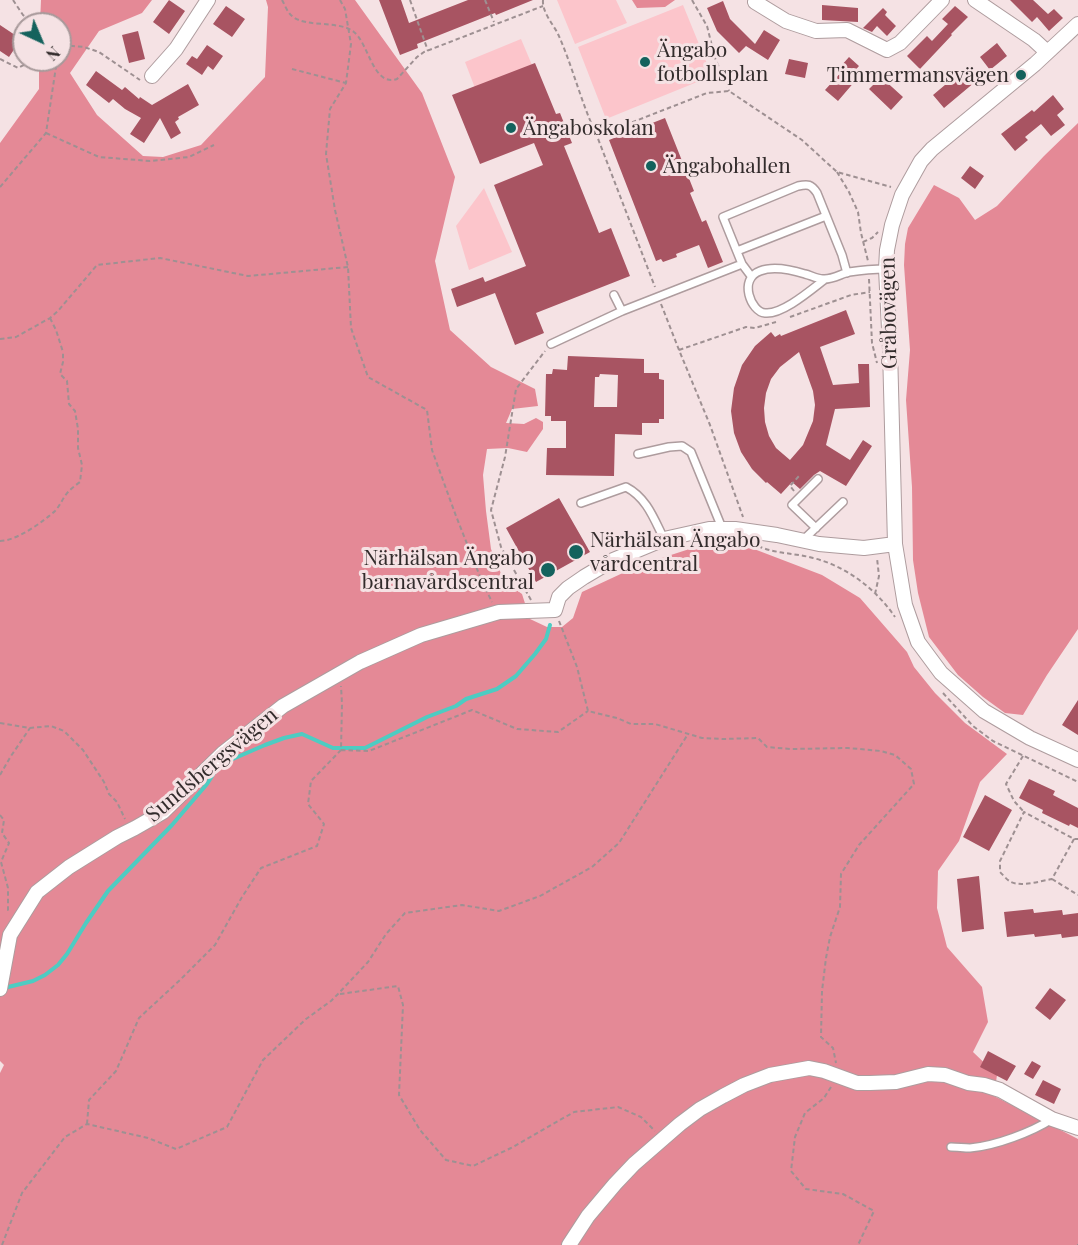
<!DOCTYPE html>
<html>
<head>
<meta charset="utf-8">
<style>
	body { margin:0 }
	#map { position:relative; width:1078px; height:1245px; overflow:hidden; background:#f5e2e4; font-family:"Playfair Display",serif }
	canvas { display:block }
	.north { position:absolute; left:12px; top:12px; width:60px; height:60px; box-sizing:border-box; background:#f5e2e4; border:2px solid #a7999a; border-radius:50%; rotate:136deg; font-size:16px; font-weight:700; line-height:24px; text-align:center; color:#332c2c }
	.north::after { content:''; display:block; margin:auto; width:21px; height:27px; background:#14625d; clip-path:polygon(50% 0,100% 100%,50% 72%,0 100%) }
</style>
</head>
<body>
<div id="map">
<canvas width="1078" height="1245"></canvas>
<div class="north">N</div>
</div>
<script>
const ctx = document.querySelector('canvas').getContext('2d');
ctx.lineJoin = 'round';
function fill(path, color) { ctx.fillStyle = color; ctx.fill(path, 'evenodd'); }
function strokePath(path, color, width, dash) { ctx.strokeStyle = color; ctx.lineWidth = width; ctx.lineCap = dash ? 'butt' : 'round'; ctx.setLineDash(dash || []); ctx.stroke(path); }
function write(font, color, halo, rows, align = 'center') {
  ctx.font = font + ' "Playfair Display",serif'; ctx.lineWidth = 6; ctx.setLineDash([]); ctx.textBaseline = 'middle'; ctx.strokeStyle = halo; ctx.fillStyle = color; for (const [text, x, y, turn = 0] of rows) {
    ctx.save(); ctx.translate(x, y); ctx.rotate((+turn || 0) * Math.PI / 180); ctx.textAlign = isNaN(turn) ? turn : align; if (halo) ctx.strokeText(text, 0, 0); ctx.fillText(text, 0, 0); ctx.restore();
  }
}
const green = new Path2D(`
	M557 0H616L627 23 575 44Z
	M683 5 712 76 606 119 578 47Z
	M521 39 532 65 475 88 465 62Z
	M484 188 512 252 469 270 456 226Z`);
const forest = new Path2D(`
	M41 0H152L142 13 99 31 70 73 97 115 143 156 163 157 201 145 265 77 268 7 266 0H355L422 93 455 177 435 261 450 330 491 367 535 389 538 406 512 409 506 423 524 424 536 418 543 422V429L527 452 508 448 487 449 483 475 486 511 491 549 504 581 522 594 530 619 547 627H562L573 618 582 592 640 565 708 543 754 549 822 575 860 598 907 652 914 667 935 693 965 723 1007 754 980 782 959 841 938 871 937 908 947 947 982 987 988 1022 973 1052 997 1075 994 1096 1078 1139V1245H0V1073L4 1065 0 1061V143L39 89V60H60V24H40Z
	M632 0H675L665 7 637 8Z
	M1078 123V629L1047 675 1023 715 1005 713 983 697 958 675 929 637 918 593 913 560 912 487 906 400 910 350 904 265 905 244 908 228 934 185 959 198 975 220 997 206 1044 156Z`);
const stream = new Path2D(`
	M4 988 33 981 45 975 58 965 67 954 86 923 108 891 172 825 207 784 219 765 265 745 284 738 302 734 333 748H365L427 717 456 706 466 699 497 689 516 676 535 654 546 639 550 625`);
const building = new Path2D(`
	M169 0 185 11 169 34 153 22Z
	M379 0H401L409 23 468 0H533L496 15 495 13 417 44 418 48 400 55Z
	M1010 0H1033L1048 14 1054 9 1063 18 1049 31 1037 17 1032 22Z
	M723 1 730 19 755 44 764 30 780 40 768 60 746 46 739 53 717 31 707 8Z
	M822 5 858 8V22L822 20Z
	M226 6 245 19 232 37 213 24Z
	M955 6 968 17 951 34 952 35 920 69 907 56 927 36 932 41 948 24 942 19Z
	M883 8 887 12 885 15 896 26 887 36 877 26 872 32 863 28Z
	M0 25 21 39 9 57 0 51Z
	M138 31 145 59 129 63 122 35Z
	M997 43 1007 56 990 70 980 57Z
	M207 45 223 56 213 70 208 66 202 75 186 64 192 56 197 59Z
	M849 57 859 66 851 75 856 80 838 101 825 90 844 69 841 66Z
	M789 59 808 63 805 78 785 74Z
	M535 63 556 114 560 113 572 143 564 146 599 233 611 228 630 276 536 313 544 333 515 345 495 293 457 307 451 289 483 277 485 282 526 266 494 185 543 165 534 143 480 164 452 95Z
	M964 69 975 82 944 108 933 95Z
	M96 71 122 90 125 87 139 99 140 97 152 105 188 84 199 105 178 117 179 119 175 122 181 133 171 139 160 118 144 143 130 134 141 118 125 109 113 99 109 103 86 85Z
	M881 77 903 97 891 110 869 89Z
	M1053 95 1064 109 1057 115 1065 125 1051 136 1041 124 1025 137 1028 140 1015 151 1001 134 1032 110 1034 112Z
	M665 118 694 191 690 193 702 222 706 220 723 262 708 268 699 245 676 254 677 257 663 262 661 259 656 261 609 140Z
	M970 166 984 176 975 189 961 178Z
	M846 310 855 334 820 347 833 385 859 383 858 364H869L870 407 835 409 826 445 850 460 863 440 872 446 846 486 820 471 814 475 800 489 792 482 781 494 767 482 766 483 752 469 741 452 734 433 731 411 734 388 742 365 755 346 771 332 775 337 780 334 781 336ZM799 352 813 391 815 405 813 421 803 445 790 460 776 448 769 436 765 422 764 408 766 393 771 379 780 367Z
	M568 356 644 359V373H659V379L664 380V419H659V423H642V435L615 434 614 476 546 475 547 448H566V421H551V416H545L546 374H552L553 369 567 370ZM600 374 618 375 617 407H594L595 377H599Z
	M559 498 590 552 536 582 506 528Z
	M1078 700V735L1062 725Z
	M1029 779 1055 791 1053 795 1078 808V828L1070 824 1069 826 1042 813 1043 810 1019 798Z
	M985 795 1012 810 989 851 963 837Z
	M979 876 984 929 962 932 957 879Z
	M1033 909 1034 913 1062 910 1063 915 1078 913V936L1062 938 1061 934 1035 937 1034 934 1007 937 1004 912Z
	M1050 988 1066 1000 1050 1020 1035 1008Z
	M988 1051 1016 1066 1007 1081 980 1067Z
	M1032 1061 1041 1066 1033 1079 1024 1074Z
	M1043 1080 1061 1089 1054 1104 1035 1095Z`);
const path = new Path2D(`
	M13 0 23 15 35 24
	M282 0C285 5 287 12 292 16 305 28 340 20 354 32 369 44 373 87 397 79L417 57 424 52 543 6
	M340 0 345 9 351 44 346 83 330 109 326 154 335 210 348 267 351 328 368 377 427 410 432 450 456 516 481 579 492 602
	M410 0 428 51
	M485 0 494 22
	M543 0C542 12 553 24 558 34 573 67 581 103 597 136L655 287
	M692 0 707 26 715 58 729 91
	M60 43 63 45 60 46
	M63 45 84 47 99 52 140 80
	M0 59 18 68 33 60
	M292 69 346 83
	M46 133 99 157 150 161 189 157 214 145
	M597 136 707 93 729 91 802 140 837 172 891 187
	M837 172 849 192 858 212 861 233 868 261
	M0 187 46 133 57 60
	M863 242 872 238 878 232
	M869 279 872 343 877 363
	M661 304 679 350 710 425 743 517
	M790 317 851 295 870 292
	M50 318 56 330 63 352
	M0 339 16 337 50 318 58 311 97 265 160 258 248 276 348 267
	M679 350 746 327 755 328 776 322
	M794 491 790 486 799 476
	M0 541C16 541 43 522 55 511 60 506 63 497 69 491 72 488 76 485 80 482L82 465 78 448V429L75 411 69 404 67 381 60 374 63 362V351
	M758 546C776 554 795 553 813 558 846 566 876 589 895 617
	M875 594 879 576 877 558
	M531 600 501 547 491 510 505 457 516 389 545 351
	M559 621 577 667 588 711 617 718 631 724H655L702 738 722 739 758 738 767 747 791 749 848 748 881 751 895 755 911 769 914 784 859 845 841 874 840 907 830 937 826 958 822 991 821 1037 833 1048 836 1063
	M943 693 973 726 993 741 1078 782
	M0 723 30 728 51 726 64 731 83 750 104 782 109 794 117 802 125 819
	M341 750 369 751 472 710 517 729 558 732 588 711
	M1023 756 1006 784 1014 801 1024 812
	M0 775 11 756 30 728
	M0 815 4 820 2 833 9 843 1 862 8 888V910L9 913
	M1074 839 1052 879C1041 881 1022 887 1011 882 1007 880 1003 875 1000 872V861L1024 812 1074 839H1078
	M1052 879 1078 895
	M340 994 398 986 403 1005 399 1095 420 1130 446 1160 473 1166 511 1148 574 1112 618 1107 641 1117 655 1131
	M831 1087 824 1098 805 1113 795 1137 791 1171 806 1189 843 1194 874 1211 858 1245
	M87 1124 89 1100 116 1071 139 1018 180 980 215 945 242 897 261 868 317 846 324 824 308 804 311 781 341 750 342 704 341 686
	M2 1245 22 1193 65 1137 87 1124 148 1138 176 1149 227 1127 263 1060 306 1019 331 1001 338 994 368 962 386 934 405 913 462 905 499 911 540 896 592 867 619 843 688 734
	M1077 1245H1078`);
const lane = new Path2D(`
	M737 251 826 216
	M751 276 742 264 723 217 798 186C808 184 811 184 817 193L842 255 847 273
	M824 280C811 290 782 315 765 313 751 312 738 279 760 271 773 266 792 270 805 274 810 275 817 279 823 279 831 280 841 274 849 272 862 270 873 269 886 269
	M614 295 622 311
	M551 344 622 311 742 264
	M638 454 669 447 682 446 691 452 722 528
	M581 503 626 487C647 498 654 519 664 539
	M816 528 792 505 818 479
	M802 541 843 502
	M951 1147C957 1147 964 1148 970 1148 995 1146 1032 1132 1052 1119`);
const street = new Path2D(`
	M975 0 1034 40 1047 52
	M755 2 786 21 816 31 847 30 887 50 900 43 942 0
	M1078 24 1035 64 932 149 921 161 902 195 892 225 887 250 886 269 890 349 895 544 905 605 918 642 941 673 984 711 1030 738 1078 760
	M152 76 176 49 208 0
	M0 989 10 935 37 892 69 867 117 837 135 828 163 812 223 753 283 706 360 662 421 635 499 612 555 610 559 597 568 588 584 577 611 561 664 539 709 529H735L777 535 819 544 864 548 895 544
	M569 1245 588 1216 615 1184 634 1164 680 1124 700 1109 723 1096 744 1085 770 1075 809 1068 824 1071 857 1083H870L896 1082 928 1074 945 1075 968 1083 984 1085 1000 1090 1052 1119 1078 1128`);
const markers = [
	[645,62,6,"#14625d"],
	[1021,75,6,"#14625d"],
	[511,128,6,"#14625d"],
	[651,166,6,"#14625d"],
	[576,552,8,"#14625d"],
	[548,570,8,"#14625d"]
];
const poiNames = [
	["Ängabo",657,50],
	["fotbollsplan",657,74],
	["Timmermansvägen",1009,75,"right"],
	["Ängaboskolan",523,128],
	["Ängabohallen",663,166],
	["Närhälsan Ängabo",590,540],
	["vårdcentral",590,564],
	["Närhälsan Ängabo",534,558,"right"],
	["barnavårdscentral",534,582,"right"]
];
const streetNames = [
	["Gråbovägen",889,313,-91],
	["Sundsbergsvägen",212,765,-40]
];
fill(green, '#fcc5cb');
fill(forest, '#e48996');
strokePath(stream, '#4dccc2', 4);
fill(building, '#a85462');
strokePath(lane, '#ae9c9e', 10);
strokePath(street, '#ae9c9e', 16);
strokePath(path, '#9e9092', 2, [4.5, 3]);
strokePath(lane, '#fff', 7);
strokePath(street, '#fff', 14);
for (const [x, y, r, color] of markers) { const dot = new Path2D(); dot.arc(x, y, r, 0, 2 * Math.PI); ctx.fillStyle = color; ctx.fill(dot); strokePath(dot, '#f5e2e4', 2); }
write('21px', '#332c2c', '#f5e2e4', poiNames, 'left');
write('21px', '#332c2c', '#f5e2e4', streetNames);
</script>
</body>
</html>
